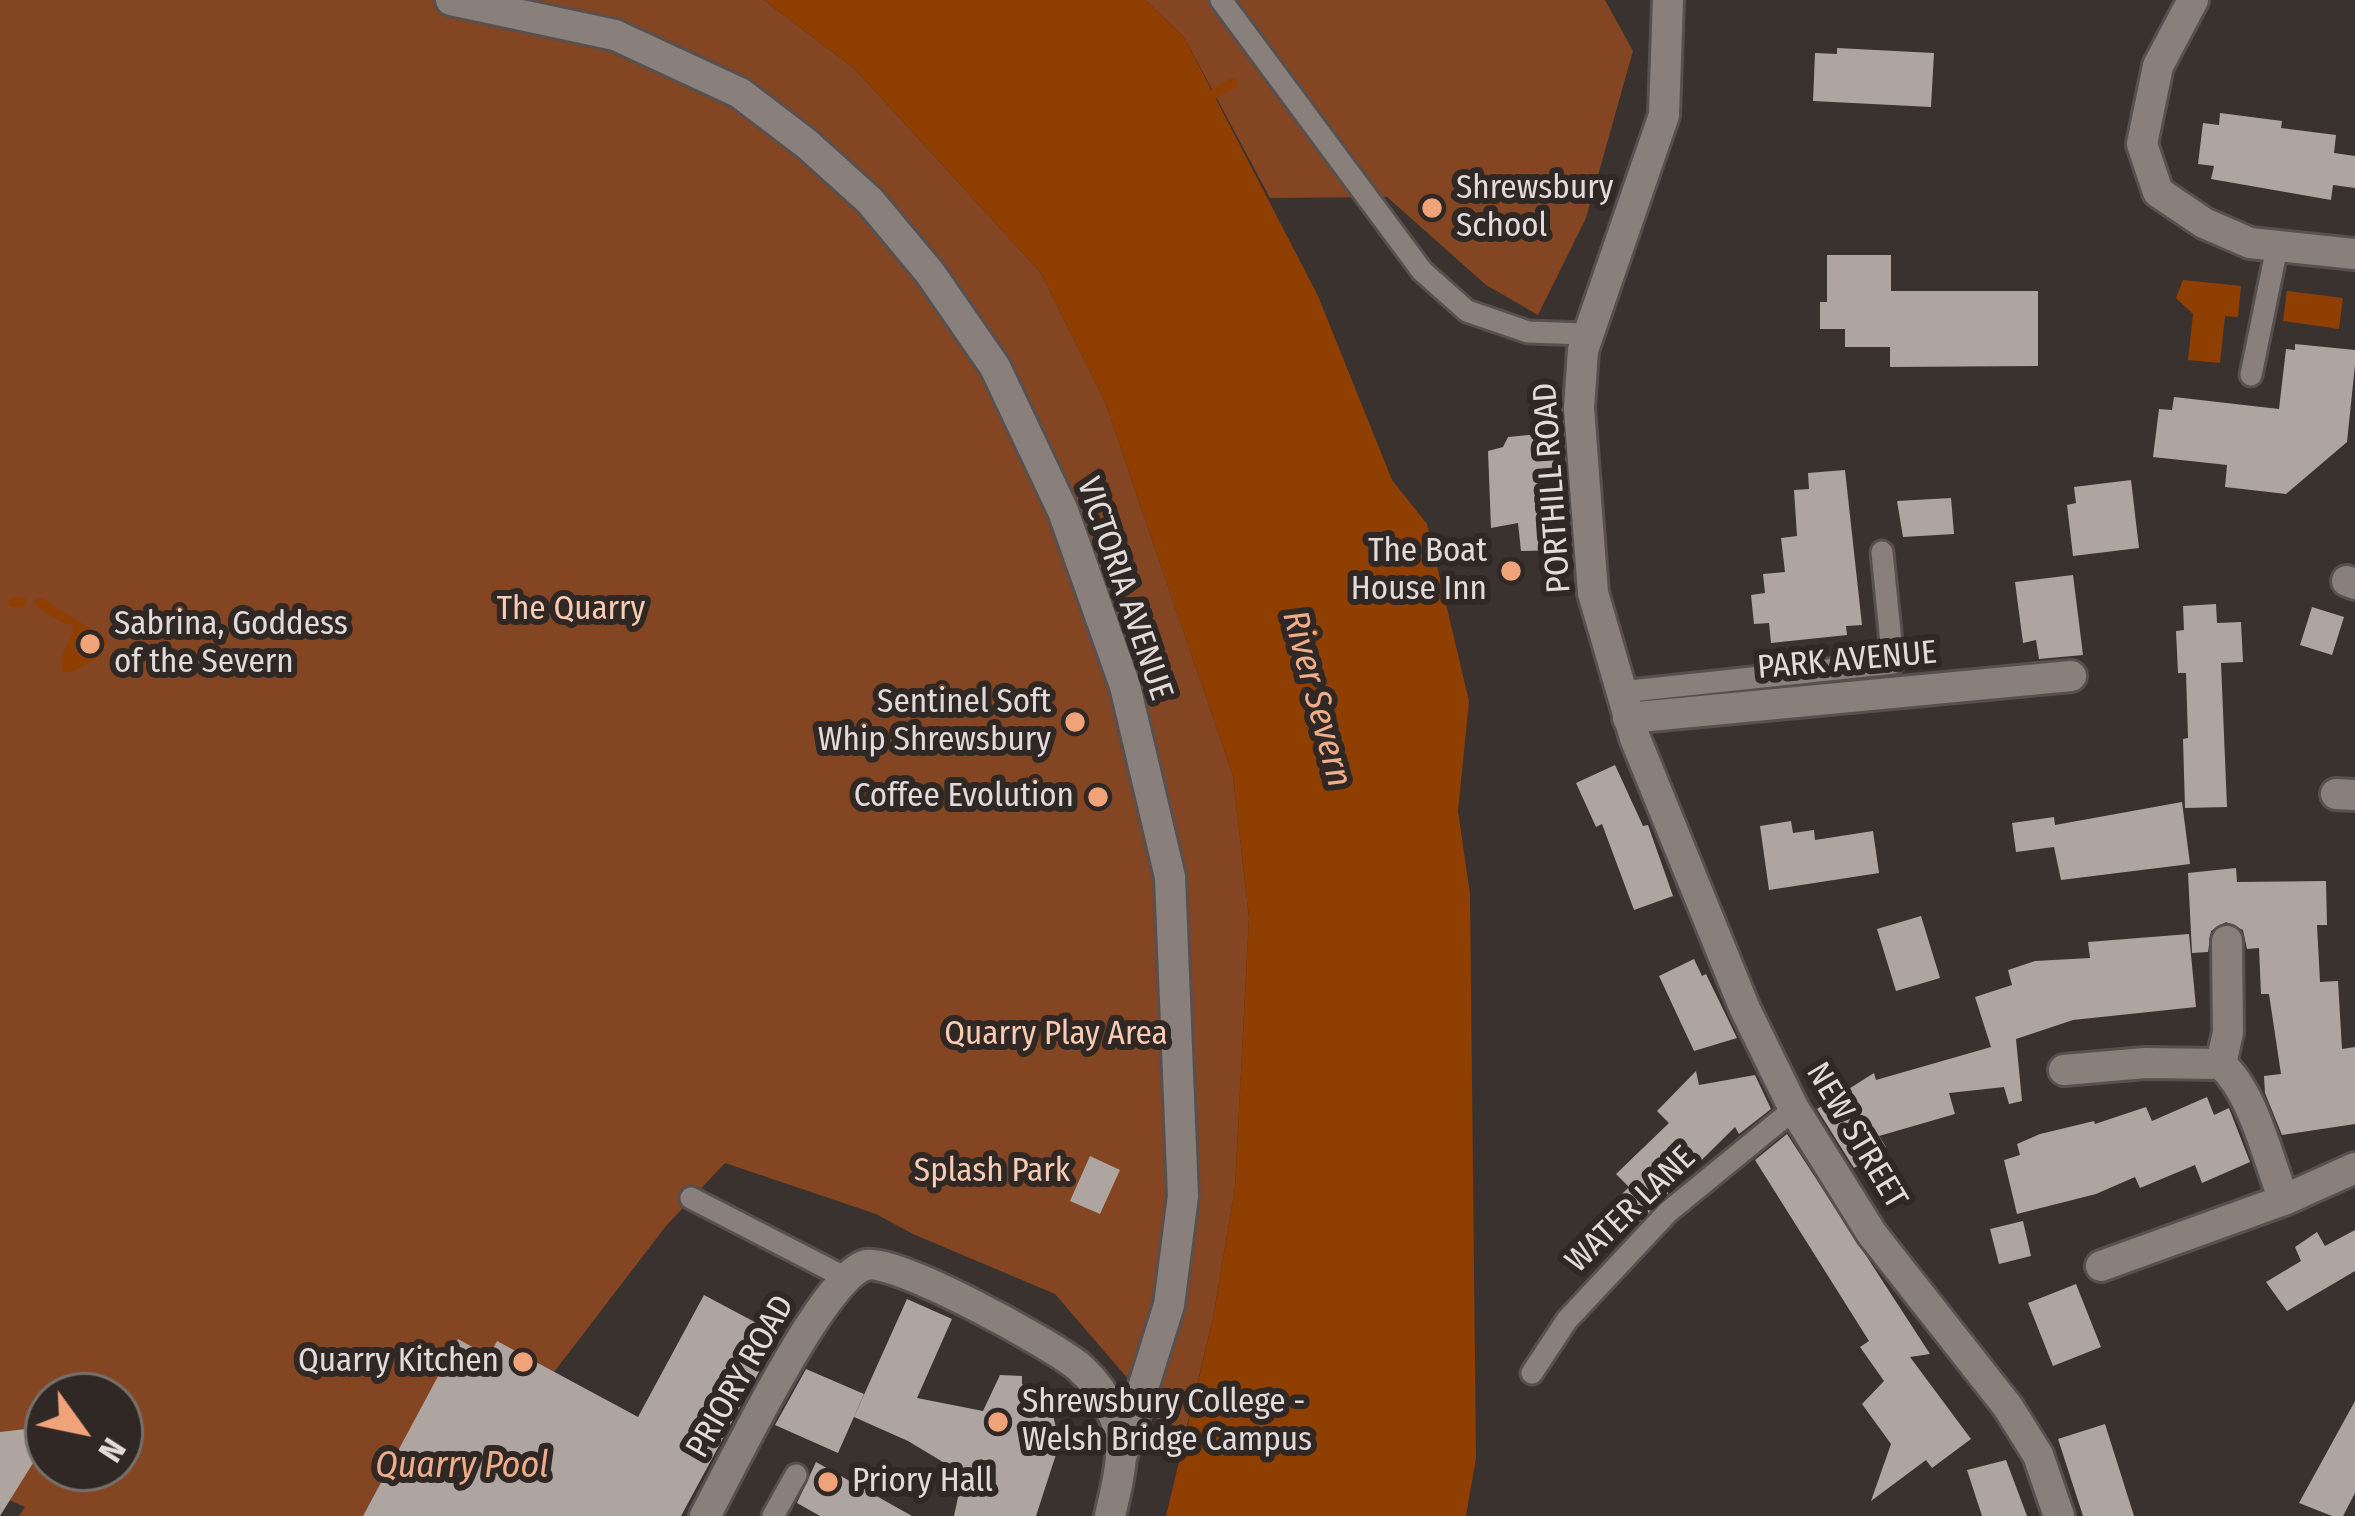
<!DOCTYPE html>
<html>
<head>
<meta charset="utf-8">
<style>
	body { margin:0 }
	#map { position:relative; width:2355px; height:1516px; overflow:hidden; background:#39322f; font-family:"Fira Sans Condensed",sans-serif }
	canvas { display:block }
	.north { position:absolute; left:24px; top:1372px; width:120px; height:120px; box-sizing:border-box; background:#2f2825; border:3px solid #76706d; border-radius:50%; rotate:123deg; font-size:33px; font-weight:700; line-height:48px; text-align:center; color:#e1dcda }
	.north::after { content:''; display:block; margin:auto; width:42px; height:54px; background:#f0a279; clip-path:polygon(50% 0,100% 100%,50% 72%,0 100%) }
</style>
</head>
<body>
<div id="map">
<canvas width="2355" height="1516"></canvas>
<div class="north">N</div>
</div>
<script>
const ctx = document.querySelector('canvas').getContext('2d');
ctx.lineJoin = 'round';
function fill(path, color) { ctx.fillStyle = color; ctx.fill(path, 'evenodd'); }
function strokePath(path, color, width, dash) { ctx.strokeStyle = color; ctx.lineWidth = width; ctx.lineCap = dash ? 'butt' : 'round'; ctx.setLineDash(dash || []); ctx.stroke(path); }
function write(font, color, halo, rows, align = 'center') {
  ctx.font = font + ' "Fira Sans Condensed",sans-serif'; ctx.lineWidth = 12; ctx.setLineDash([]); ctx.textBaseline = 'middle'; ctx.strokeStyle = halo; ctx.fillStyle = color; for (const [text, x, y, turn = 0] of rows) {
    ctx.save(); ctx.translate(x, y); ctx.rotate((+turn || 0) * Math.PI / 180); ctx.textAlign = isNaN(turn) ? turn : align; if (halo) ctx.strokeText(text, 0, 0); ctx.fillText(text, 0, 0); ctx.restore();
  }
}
const green = new Path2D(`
	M0 0H764L855 69 1041 273 1105 402 1233 776 1249 918 1235 1188 1213 1319 1186 1430 1150 1416 1142 1395 1055 1294 913 1234 876 1214 725 1163 666 1226 554 1372 489 1356 459 1340 363 1516H19L25 1507 0 1496ZM48 1396H120V1468H48Z
	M1145 0H1605L1633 51 1586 218 1538 315 1486 285 1387 197 1270 198 1184 37Z`);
const water = new Path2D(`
	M764 0H1145L1184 37 1318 296 1392 480 1427 524 1469 701 1458 811 1470 894 1476 1458 1466 1516H1166L1213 1319 1235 1188 1249 918 1233 776 1105 402 1041 273 855 69Z
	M2183 280 2241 286 2238 317 2225 316 2220 363 2188 360 2193 314 2176 298Z
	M2287 291 2343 298 2339 329 2283 321Z
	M68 615 107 639C103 658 83 670 63 673L61 660 74 626 65 621Z`);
const stream = new Path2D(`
	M1205 99 1233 83
	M13 602H22
	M40 603 66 619`);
const building = new Path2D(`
	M1837 48 1934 53 1931 107 1813 101 1815 53 1837 54Z
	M2220 113 2282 121 2281 128 2336 135 2334 153 2355 156V188L2333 185 2331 200 2211 179 2214 166 2198 164 2203 123 2219 125Z
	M1827 255H1891V291H2038V366L1890 367V347H1845V329H1820V302H1827Z
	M2295 344 2355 350V365L2347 442 2286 494 2225 487 2227 465 2153 457 2159 409 2172 410 2174 397 2279 409 2286 349 2295 350Z
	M1559 432 1570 550 1521 551 1518 523 1491 528 1488 451 1503 447 1508 437Z
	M1845 470 1862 625 1846 626 1847 635 1771 643 1769 623 1754 624 1751 595 1765 593 1763 574 1785 572 1781 538 1797 536 1794 490 1809 489 1808 473Z
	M2131 480 2139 548 2073 556 2067 505 2076 503 2074 487Z
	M1951 498 1954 534 1903 537 1897 501Z
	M2073 575 2083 655 2039 659 2036 640 2023 643 2015 582Z
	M2216 604 2217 623 2241 622 2243 662 2221 663 2227 807 2185 808 2183 739 2188 738 2186 673H2178L2176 631 2184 630 2183 606Z
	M2312 607 2344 617 2332 655 2300 645Z
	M1615 765 1643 826 1648 825 1673 896 1634 910 1602 824 1596 827 1576 783Z
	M2182 802 2190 864 2061 880 2054 847 2016 852 2012 823 2054 817 2055 825Z
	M1791 821 1793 833 1814 830 1815 840 1873 831 1879 873 1769 890 1760 826Z
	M2236 868 2237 882 2326 881 2327 925H2317L2320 982 2338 981 2342 1049 2355 1047V1124L2282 1135 2265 1093 2264 1076 2281 1074 2269 994H2261L2259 948 2247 949 2243 930 2226 922 2211 931 2208 952 2192 953 2188 873Z
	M1921 916 1940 978 1896 991 1877 929Z
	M2189 934 2196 1007 2073 1020 2016 1039 2022 1101 2009 1104 2004 1087 1949 1093 1955 1114 1879 1136 1886 1147 1854 1168 1817 1109 1874 1073 1876 1080 1991 1047 1975 997 2012 985 2008 970 2035 961 2090 958 2088 942Z
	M1694 959 1702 976 1706 974 1737 1038 1694 1051 1659 976Z
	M1696 1071 1699 1085 1755 1075 1771 1109 1739 1134 1735 1127 1624 1237 1602 1214 1629 1187 1616 1174 1669 1123 1657 1111Z
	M2207 1097 2214 1115 2229 1108 2250 1162 2202 1183 2195 1165 2140 1188 2135 1177 2096 1194 2017 1214 2004 1160 2020 1155 2017 1144 2040 1134 2094 1121 2095 1124 2146 1107 2152 1121Z
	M1787 1134 1930 1354 1910 1357 1971 1439 1932 1468 1926 1460 1871 1501 1891 1444 1862 1404 1884 1381 1860 1347 1869 1341 1755 1160Z
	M1090 1156 1120 1170 1100 1214 1070 1201Z
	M2023 1221 2031 1256 1999 1264 1990 1229Z
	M2355 1230V1271L2287 1311 2266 1282 2301 1261 2295 1247 2317 1232 2325 1246Z
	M2076 1284 2101 1347 2053 1366 2028 1303Z
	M704 1295 779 1335 681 1516H363L458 1339 489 1356 497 1341 638 1417Z
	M907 1299 952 1319 917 1398 983 1411 1000 1375 1022 1376V1384L1043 1404 1050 1403 1057 1432 1062 1436 1036 1516H954L963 1474 908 1441 854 1417Z
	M806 1369 864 1394 838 1453 775 1425Z
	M2355 1401V1493L2343 1516H2332L2299 1503Z
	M2105 1424 2134 1516H2083L2058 1439Z
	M26 1429 48 1439 0 1516V1432Z
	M2006 1460 2027 1516H1982L1967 1470Z
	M816 1462 912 1516H820L797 1503Z`);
const service = new Path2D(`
	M1221 0 1422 271 1467 311 1528 332 1586 334
	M2251 375 2277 247
	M1621 692 1893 663 1882 552
	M691 1198 844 1277
	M1532 1373 1567 1320 1668 1212 1794 1109
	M773 1516 796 1475`);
const pedestrian = new Path2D(`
	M451 0 615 35 740 93 807 144 870 201 930 273 995 367 1063 511 1125 686 1170 877 1183 1196 1169 1305 1123 1452`);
const minor = new Path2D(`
	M2193 0 2158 66 2142 144 2158 192 2204 223 2250 243 2355 254
	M2347 581 2355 584
	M1628 718 2071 676
	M2336 794 2355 795
	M2221 1064 2228 1032 2227 941
	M2064 1070 2145 1063 2221 1064C2254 1094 2267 1157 2284 1200
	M2101 1266 2284 1200 2355 1168
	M705 1516C730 1470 823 1276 866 1265 894 1257 1051 1344 1078 1366 1094 1380 1107 1398 1115 1418 1128 1450 1117 1483 1110 1516`);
const tertiary = new Path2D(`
	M1668 0 1664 115 1583 350 1579 408 1593 593 1635 738 1745 1009 1794 1109 1872 1234 2008 1407 2038 1455 2059 1516`);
const markers = [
	[1432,208,12,"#f0a279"],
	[1511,571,12,"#f0a279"],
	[90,644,12,"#f0a279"],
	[1075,722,12,"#f0a279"],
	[1098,797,12,"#f0a279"],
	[523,1362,12,"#f0a279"],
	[998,1422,12,"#f0a279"],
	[828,1482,12,"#f0a279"]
];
const poiNames = [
	["Shrewsbury",1456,189],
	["School",1456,227],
	["The Boat",1487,552,"right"],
	["House Inn",1487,590,"right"],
	["Sabrina, Goddess",114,625],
	["of the Severn",114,663],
	["Sentinel Soft",1051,703,"right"],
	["Whip Shrewsbury",1051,741,"right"],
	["Coffee Evolution",1074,797,"right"],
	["Quarry Kitchen",499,1362,"right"],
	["Shrewsbury College -",1022,1403],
	["Welsh Bridge Campus",1022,1441],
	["Priory Hall",852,1482]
];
const streetNames = [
	["PORTHILL ROAD",1553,488,-94],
	["VICTORIA AVENUE",1124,589,71],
	["PARK AVENUE",1847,661,-5],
	["NEW STREET",1856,1136,59],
	["WATER LANE",1631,1210,-44],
	["PRIORY ROAD",741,1377,-60]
];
const parkNames = [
	["The Quarry",571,610],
	["Quarry Play Area",1056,1035],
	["Splash Park",992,1172]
];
const waterNames = [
	["River Severn",1316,699,75],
	["Quarry Pool",462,1467]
];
fill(green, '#834522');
fill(water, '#903f03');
strokePath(stream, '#903f03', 10);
fill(building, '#aea5a1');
strokePath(service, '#57504e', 27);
strokePath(pedestrian, '#57504e', 36);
strokePath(minor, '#57504e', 36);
strokePath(tertiary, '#57504e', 36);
strokePath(service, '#89807c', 21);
strokePath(pedestrian, '#89807c', 30);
strokePath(minor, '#89807c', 30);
strokePath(tertiary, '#89807c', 30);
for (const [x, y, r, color] of markers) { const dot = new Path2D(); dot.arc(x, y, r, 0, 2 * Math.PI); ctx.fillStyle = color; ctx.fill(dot); strokePath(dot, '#2f2825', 4.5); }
write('33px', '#e1dcda', '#2f2825', poiNames, 'left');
write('33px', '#e1dcda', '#2f2825', streetNames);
write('33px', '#facbb3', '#2f2825', parkNames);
write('italic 36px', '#f0ad8a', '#2f2825', waterNames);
</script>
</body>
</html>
